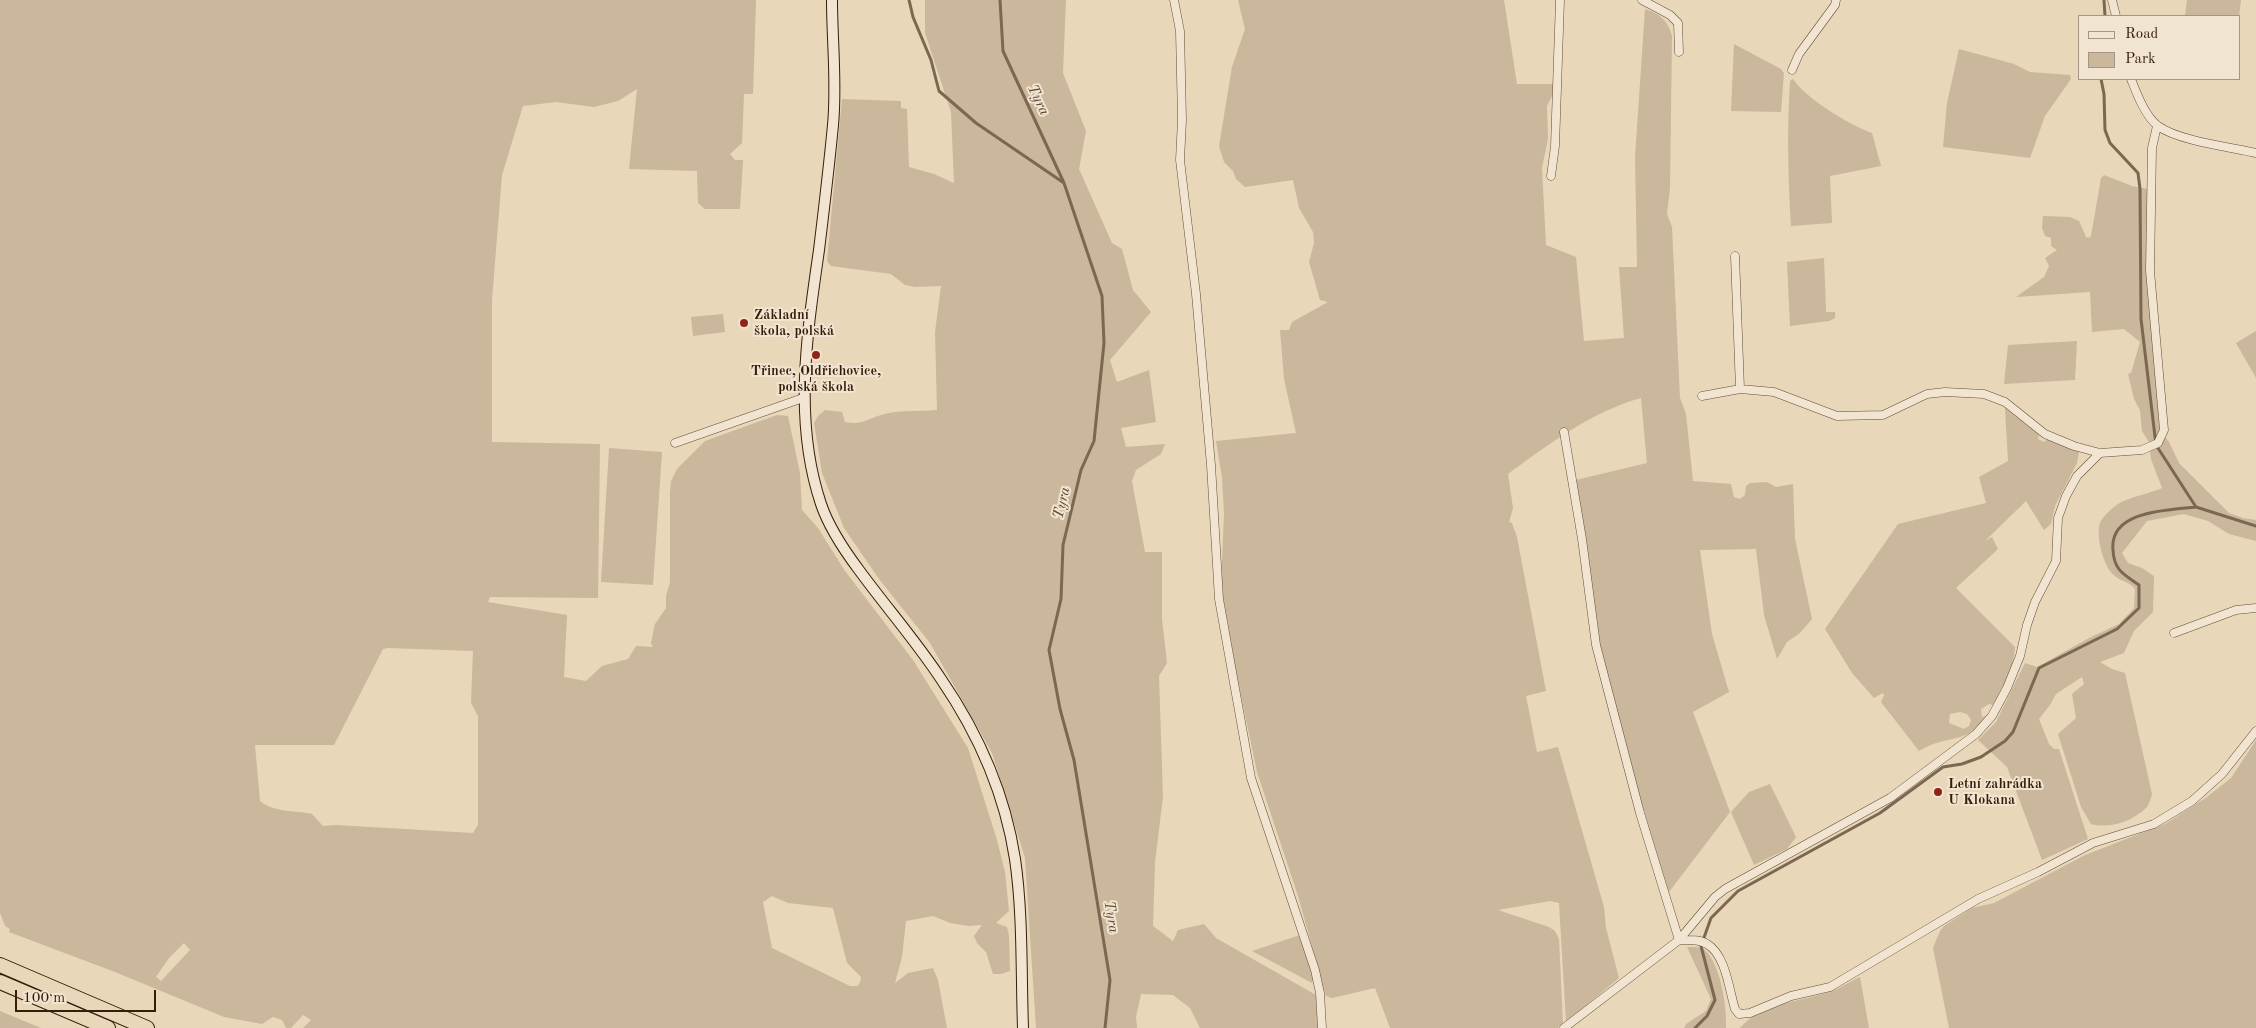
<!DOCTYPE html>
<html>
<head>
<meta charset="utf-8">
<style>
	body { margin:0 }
	#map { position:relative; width:2256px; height:1028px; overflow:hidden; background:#e9d7ba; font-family:"Old Standard TT",serif }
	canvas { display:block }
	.legend { position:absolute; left:2078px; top:15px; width:162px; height:65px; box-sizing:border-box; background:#f1e5d2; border:1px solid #a69582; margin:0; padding:6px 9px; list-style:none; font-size:15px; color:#351d0a }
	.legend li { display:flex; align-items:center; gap:10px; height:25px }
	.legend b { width:25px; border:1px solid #a69582 }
	.scale { position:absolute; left:15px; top:990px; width:141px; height:22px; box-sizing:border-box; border:2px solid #351d0a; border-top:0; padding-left:6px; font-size:15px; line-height:18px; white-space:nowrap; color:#351d0a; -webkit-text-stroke:4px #f1e5d2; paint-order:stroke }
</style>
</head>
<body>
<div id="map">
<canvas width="2256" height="1028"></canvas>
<ul class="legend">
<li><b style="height:6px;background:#f1e5d2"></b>Road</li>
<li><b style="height:14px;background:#cab79c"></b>Park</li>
</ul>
<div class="scale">100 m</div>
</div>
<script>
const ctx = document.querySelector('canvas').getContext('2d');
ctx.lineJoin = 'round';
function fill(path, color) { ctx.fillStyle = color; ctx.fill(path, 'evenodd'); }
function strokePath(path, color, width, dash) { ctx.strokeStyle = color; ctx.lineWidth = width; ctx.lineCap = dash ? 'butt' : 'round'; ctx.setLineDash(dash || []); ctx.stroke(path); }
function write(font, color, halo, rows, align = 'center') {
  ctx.font = font + ' "Old Standard TT",serif'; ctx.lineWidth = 4; ctx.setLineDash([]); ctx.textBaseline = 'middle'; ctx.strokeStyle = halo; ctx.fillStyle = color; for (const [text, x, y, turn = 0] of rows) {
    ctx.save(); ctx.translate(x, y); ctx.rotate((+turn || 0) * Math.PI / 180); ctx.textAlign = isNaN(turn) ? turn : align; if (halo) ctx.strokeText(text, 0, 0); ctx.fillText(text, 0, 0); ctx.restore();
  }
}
const green = new Path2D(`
	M0 0H756L753 94H744L742 143 730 154 735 160H743L740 209H705L698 203 697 171 629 169 637 89 618 101 594 107 556 102 523 106 502 175 492 300V442L600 444 598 598 490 597 488 602 567 615 564 677 586 681 602 666 628 659 636 646 653 647 651 643 653 633 655 624 666 608V596L670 582V493L671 481 677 469 705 441 777 415 788 416 800 473 802 510 818 528 845 571 913 660 968 748 997 840 1005 872 1009 911 996 923 1007 927 1009 936 1010 971 1001 974H993L986 952 977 943 974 936 982 925 969 926 950 923 933 916 906 921 902 957 895 983 908 973 933 968 938 980 947 1028H303L311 1020 303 1015 291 1028H286L282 1020 273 1017 262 1024 224 1017 115 972 9 932 10 929 5 926 0 913ZM388 648 473 651 471 703 478 716V825L473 833 336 825 323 826 312 814C295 810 274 813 260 801L255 745H334L383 649ZM772 896 788 903 833 908 847 963 861 977 860 983 857 986H850L772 948 763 902ZM184 943 190 950 161 981 156 977 169 958Z
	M925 0H1066L1063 73 1086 131 1079 169 1112 243 1122 249 1133 290 1151 312 1110 360 1117 382 1149 370 1156 422 1121 428 1126 447 1165 444 1161 454 1136 470 1132 481 1145 552H1162V619L1167 663 1159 676 1163 797 1155 862 1153 926 1173 941 1178 930 1204 924 1216 938 1316 995 1318 1028H1200L1190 1008 1173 995 1141 994 1136 1017 1137 1028H1036L1025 858 992 753 930 643 879 579 844 528 822 473 814 423 818 416 825 410 842 412 845 422C857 425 865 421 875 417 895 409 917 412 937 410L935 332 941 286 915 287 905 285 891 274 831 266 827 261 842 99 901 101V108L907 109 909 167 934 174 954 183 951 112 925 33Z
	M1238 0H1504L1517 84H1554L1553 94 1547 106 1548 139 1542 168 1546 245 1576 257 1584 341 1624 338 1619 267H1637L1635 157 1645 9C1660 14 1668 20 1672 36L1670 188 1667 214 1672 227 1680 398 1686 414 1693 481 1731 484 1734 497 1740 499 1745 495 1746 486 1750 483 1767 482 1776 487 1793 484 1795 539 1812 619 1800 633 1787 642 1777 659 1764 615 1756 549 1700 550 1712 634 1729 692 1693 712 1730 812 1669 892C1641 803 1615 713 1595 621L1598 619H1595L1576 480 1647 463 1641 398C1591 412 1549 444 1508 474L1513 508 1509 522 1512 523 1517 537 1546 691 1526 696 1537 752 1558 747 1604 907 1606 928 1619 978 1566 1022 1559 903 1550 901 1498 910 1549 927 1555 931 1559 939 1563 1024 1558 1028H1390L1375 988 1332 998 1326 996 1298 896 1257 772 1236 672 1221 585 1224 513 1222 478 1216 441 1296 433 1284 379 1280 330H1289L1292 322 1328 302 1320 300 1309 262 1314 243 1313 232 1299 208 1293 180 1245 187 1236 179 1233 171 1224 162 1219 146 1232 67 1245 29Z
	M2187 0H2241L2239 16H2185Z
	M1734 44 1781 69 1784 73 1781 112 1731 111Z
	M1959 49 2014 64 2030 72 2070 75 2071 79 2045 116 2030 158 1943 147 1947 103Z
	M1793 79C1806 99 1850 125 1872 133L1881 166 1830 176 1832 223 1791 226C1788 178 1787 129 1790 81Z
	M2104 175 2132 186 2148 189V293L2160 431 2169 442 2179 463 2229 513 2243 518 2256 520V541L2229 534 2208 521 2184 514 2147 521 2122 553 2128 563 2142 568 2154 576 2153 612 2134 631 2124 653 2100 662 2112 669 2125 673 2152 794C2151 798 2149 805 2146 808 2132 822 2108 829 2091 824L2081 807 2058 734 2076 718 2072 694 2084 684 2082 677 2056 694 2050 705 2039 719 2049 744 2054 749H2059L2088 839 2042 860 2007 767 1978 740 1996 722 2025 663 2037 667 2089 638 2119 624 2134 608 2135 589C2127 579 2116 582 2108 568 2102 557 2096 536 2100 523 2102 517 2113 507 2118 504 2127 498 2151 493 2162 488L2151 459 2149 442 2142 431 2140 410 2134 399 2128 374 2131 373 2140 342 2124 329 2092 332 2090 292 2016 297 2044 277 2049 266 2045 258 2057 250 2051 246V238L2045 236 2042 228 2043 216 2070 217 2079 221 2086 237 2089 238 2091 236 2101 178Z
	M1824 258 1826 312H1835V318L1829 321 1790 326 1787 262Z
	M723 314 725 332 693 336 691 317Z
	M2256 331V378L2236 343Z
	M2077 341 2075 380 2004 384 2008 345Z
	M2005 408 2039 435 2038 439 2044 442 2047 439 2079 452 2077 463 2055 506 2051 524 2044 530 2026 501 1985 541 1992 537 1998 549 1956 588 2015 647C2014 669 2004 687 1993 705L1989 704 1981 709 1982 717 1988 715C1967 746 1946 734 1919 751L1881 702 1884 695 1883 693 1874 698 1852 673 1825 629 1898 524 1986 503 1979 477 2008 461ZM1960 712 1967 714 1971 720 1969 726 1964 729 1949 723 1950 714Z
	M609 448 662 452 653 585 601 582Z
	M2256 740V1028H1949L1933 948 1940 931 1944 926 1972 908 1994 903 2085 855 2165 824 2207 797 2231 778Z
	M1770 784 1796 837 1787 849 1754 865 1731 812 1749 792Z
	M1300 935 1313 978 1312 983 1252 951Z
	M1687 947C1694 947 1702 946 1706 951 1721 967 1727 1007 1726 1028H1684L1686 1024 1706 1011 1711 999Z
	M1860 977 1869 1028H1740C1762 1002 1802 1002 1832 991 1842 987 1851 981 1860 977Z
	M0 1011 41 1028H0Z`);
const stream = new Path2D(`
	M909 0 913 17 931 60 939 91 976 123 1064 183
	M1000 0 1003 51 1064 183 1102 296 1104 343 1094 441 1081 470 1063 545 1061 599 1049 650 1060 709 1074 760 1110 980 1105 1028
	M2104 0 2105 16
	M2196 507 2256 526
	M1695 1028 1707 1016 1715 1000 1701 946 1711 918 1738 891 1880 813 1943 767 1962 764 1981 757 2005 741 2013 732 2039 668 2117 629 2139 608V585C2123 574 2114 570 2113 550 2109 510 2170 510 2196 507L2156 445 2141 319 2140 189 2138 173 2110 143 2105 130 2104 94 2101 79`);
const street = new Path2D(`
	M1174 0 1180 31 1182 120 1180 160 1196 294 1211 465 1219 599 1251 778 1315 970 1320 993 1322 1028
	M1642 0 1670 15 1678 23 1679 52
	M2112 0 2116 16
	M1792 70 1799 54 1835 5 1836 0
	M2131 79C2137 94 2145 116 2158 126 2179 141 2230 147 2256 153
	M1551 176 1555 146 1560 0
	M1740 389 1774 392 1837 416 1883 415 1927 394 1945 392 1984 394 2005 402 2045 434 2074 446 2100 453 2142 450 2158 443 2164 430 2150 271 2152 148 2157 126
	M1702 396 1740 389 1735 256
	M1564 432 1582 539 1596 645 1640 813 1679 940
	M675 443 803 398
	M2174 633 2236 610 2256 608
	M1679 940C1688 940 1699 939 1707 944 1726 955 1729 990 1735 1009L1739 1014 1750 1013 1791 996 1830 987 1978 899 2038 872 2093 843 2154 824 2192 801 2222 774 2256 731
	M1564 1028 1679 940 1715 897 1725 889 1890 798 1976 734 1992 716 2007 688 2020 656 2027 625 2035 602 2056 561 2058 518 2066 496 2077 476 2100 453`);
const secondary = new Path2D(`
	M832 0C832 41 837 84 833 125 829 167 824 209 819 250 807 334 793 421 821 504 829 528 844 550 859 570 886 607 916 641 941 679 978 733 1005 794 1015 859 1023 914 1021 972 1023 1028`);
const highway = new Path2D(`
	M0 965 147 1028
	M0 982 108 1028`);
const markers = [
	[744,323,5,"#8f2418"],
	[816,355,5,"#8f2418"],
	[1938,792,5,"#8f2418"]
];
const poiNames = [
	["Základní",754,315],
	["škola, polská",754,331],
	["Třinec, Oldřichovice,",816,371,"center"],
	["polská škola",816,387,"center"],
	["Letní zahrádka",1948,784],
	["U Klokana",1948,800]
];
const waterNames = [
	["Tyra",1038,100,65],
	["Tyra",1062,503,-76],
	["Tyra",1111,917,81]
];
fill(green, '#cab79c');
strokePath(stream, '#7c6750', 3);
strokePath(street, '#624c36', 9);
strokePath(secondary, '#351d0a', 12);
strokePath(highway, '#351d0a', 16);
strokePath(street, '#f1e5d2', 8);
strokePath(secondary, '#f1e5d2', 10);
strokePath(highway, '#e9d7ba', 14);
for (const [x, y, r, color] of markers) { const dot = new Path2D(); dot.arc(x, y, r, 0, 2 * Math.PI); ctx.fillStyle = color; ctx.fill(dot); strokePath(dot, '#f1e5d2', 2); }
write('bold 14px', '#351d0a', '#f1e5d2', poiNames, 'left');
write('italic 15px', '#5f4833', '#f1e5d2', waterNames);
</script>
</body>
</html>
